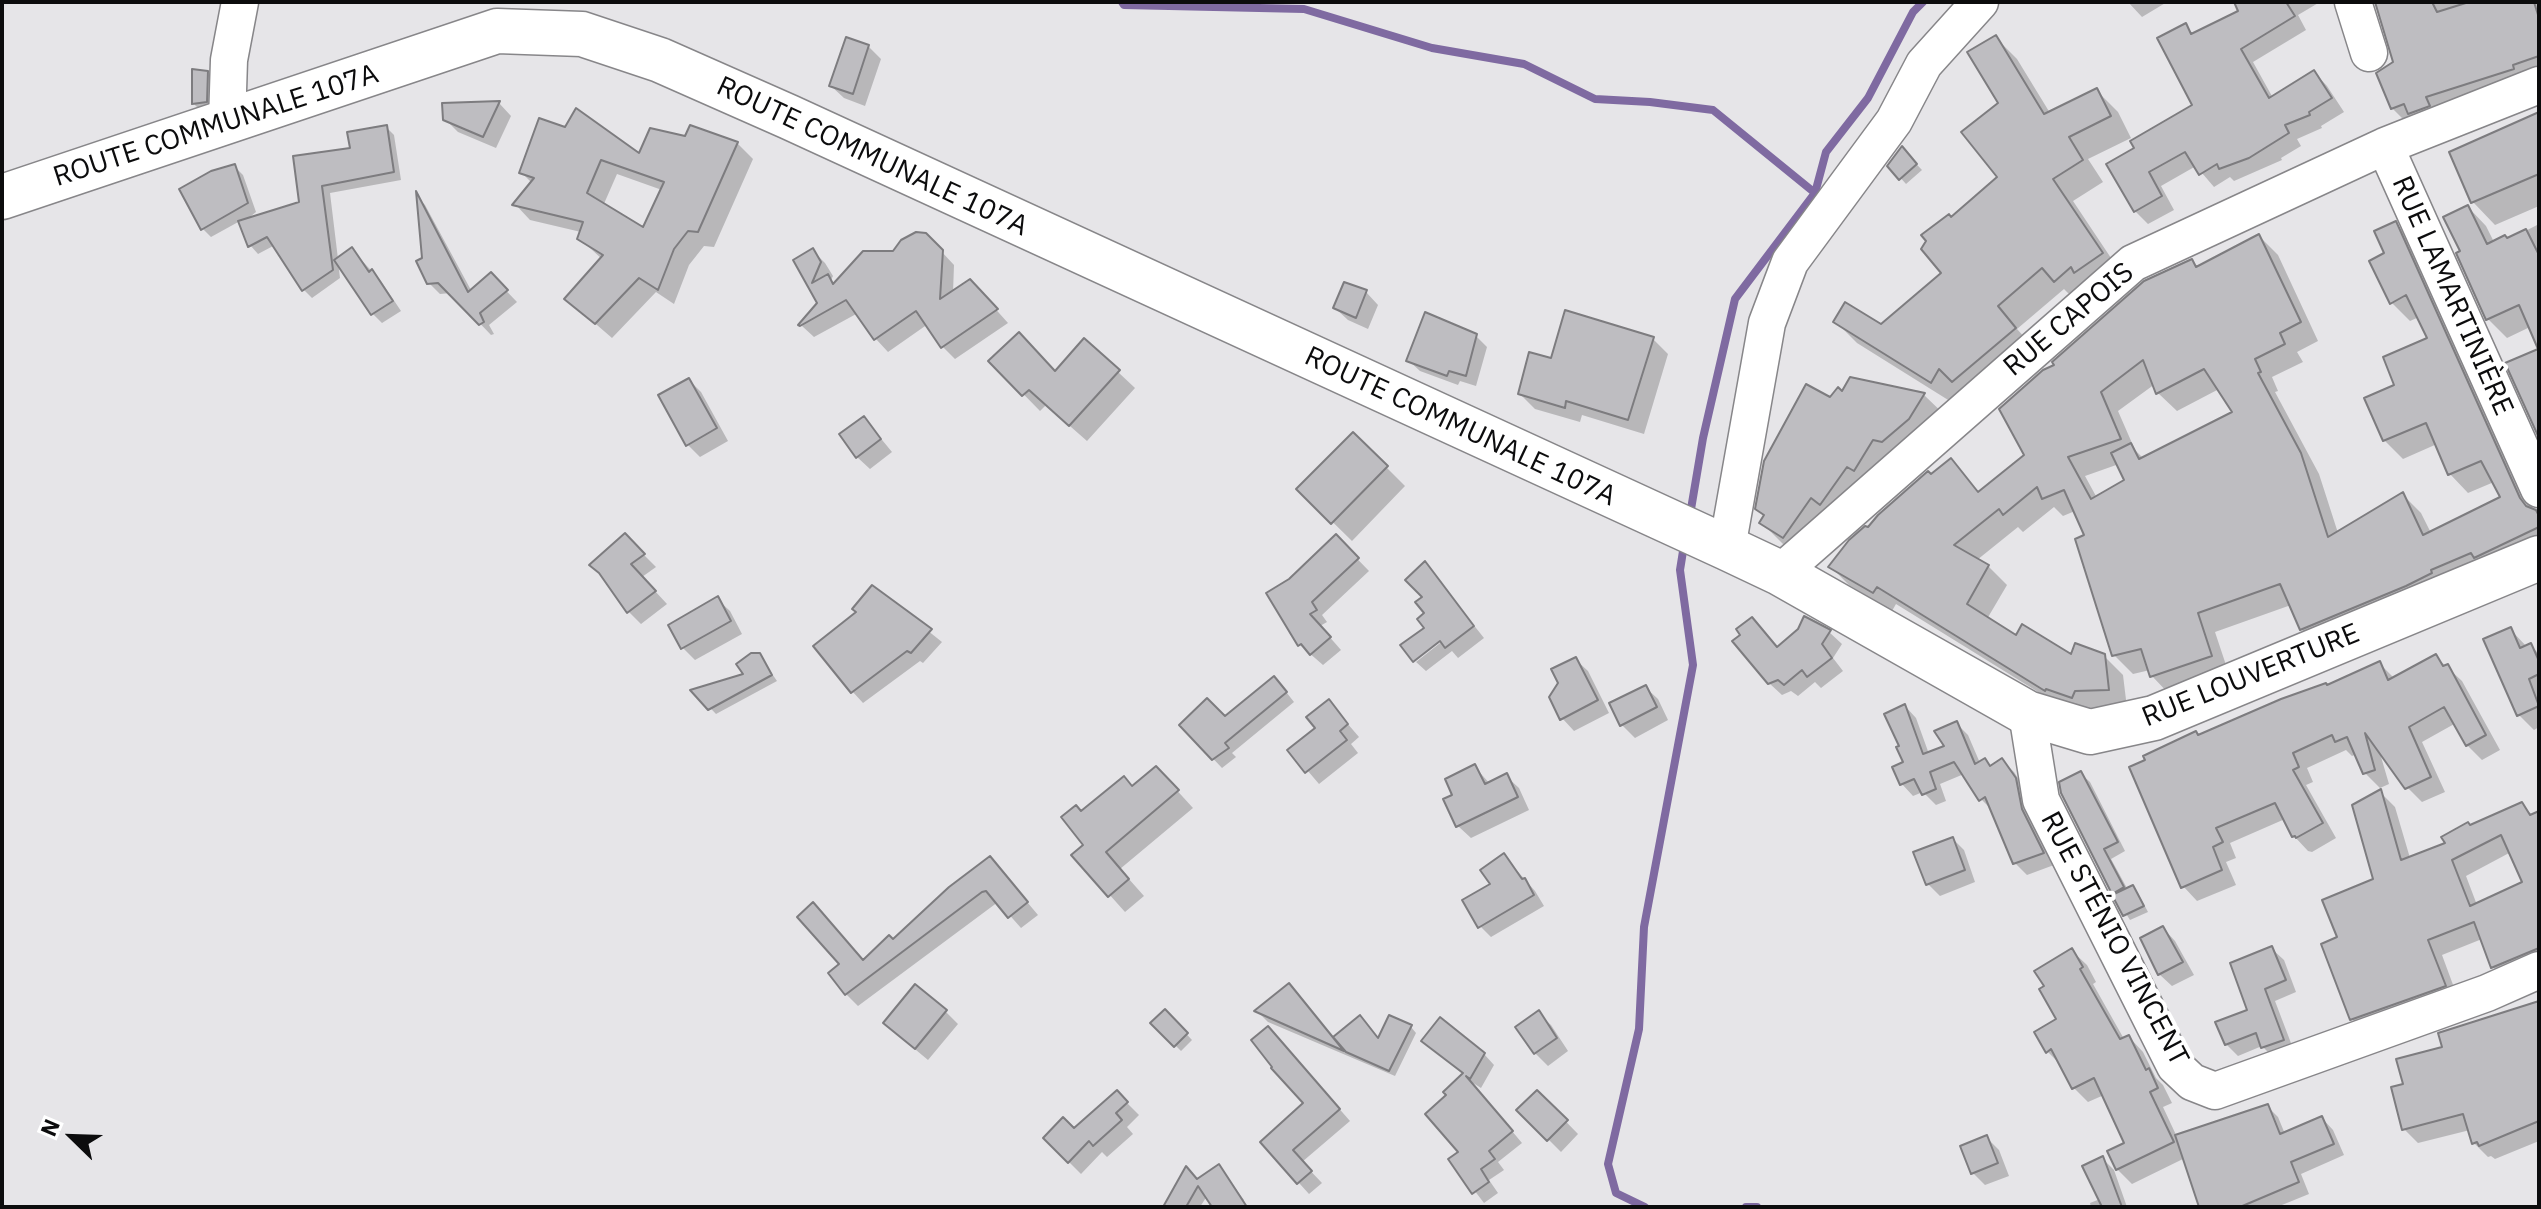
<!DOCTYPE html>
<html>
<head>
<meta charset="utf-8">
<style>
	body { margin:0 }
	#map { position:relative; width:2541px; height:1209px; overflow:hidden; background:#e6e5e8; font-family:"IBM Plex Sans",sans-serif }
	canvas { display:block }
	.frame { position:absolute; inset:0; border:4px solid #0c0c0d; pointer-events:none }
	.north { position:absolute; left:32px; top:1097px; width:80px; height:80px; -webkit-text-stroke:6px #fff; paint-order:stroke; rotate:293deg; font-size:22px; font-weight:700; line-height:32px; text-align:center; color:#0c0c0d }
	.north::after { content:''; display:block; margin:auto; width:28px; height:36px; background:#0c0c0d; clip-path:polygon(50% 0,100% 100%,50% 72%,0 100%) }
</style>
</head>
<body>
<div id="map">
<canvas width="2541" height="1209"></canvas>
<div class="frame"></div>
<div class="north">N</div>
</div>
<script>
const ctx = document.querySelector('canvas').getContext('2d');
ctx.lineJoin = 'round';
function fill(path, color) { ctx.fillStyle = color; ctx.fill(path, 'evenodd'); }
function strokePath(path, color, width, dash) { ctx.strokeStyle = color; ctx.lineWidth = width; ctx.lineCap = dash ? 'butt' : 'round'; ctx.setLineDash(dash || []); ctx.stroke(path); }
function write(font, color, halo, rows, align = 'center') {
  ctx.font = font + ' "IBM Plex Sans",sans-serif'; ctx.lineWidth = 8; ctx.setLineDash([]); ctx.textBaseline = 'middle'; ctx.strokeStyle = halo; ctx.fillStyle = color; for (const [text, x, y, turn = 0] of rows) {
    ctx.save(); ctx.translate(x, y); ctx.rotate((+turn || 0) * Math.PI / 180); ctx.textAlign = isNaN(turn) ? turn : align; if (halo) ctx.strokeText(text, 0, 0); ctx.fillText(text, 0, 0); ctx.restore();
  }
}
const shadow = new Path2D(`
	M2128 2H2167L2142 17Z
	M2248 2H2320L2298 15 2306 30 2253 62 2273 98 2314 72 2327 86 2344 112 2321 126 2322 128 2297 139 2301 146 2281 158 2282 160 2234 181 2230 177 2214 187 2196 166 2161 186 2174 210 2148 224 2135 211 2137 149 2194 105 2186 26 2194 35 2241 12Z
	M2377 2H2539V75L2407 123 2392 108 2395 63Z
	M1995 37 2017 59 2050 113 2096 90 2118 112 2131 138 2088 159 2103 182 2073 201 2123 276 2077 302 2064 289 2017 329 2036 350 1975 402 1961 389 1953 403 1857 343 1836 322 1881 327 1943 273 1952 219 2000 178 2001 104Z
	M868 46 881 59 865 106 844 98 831 86Z
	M207 73 213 79 212 107 199 109 194 104Z
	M499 103 511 116 496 148 458 132 445 119 444 105Z
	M2539 114V206L2495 225 2473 202Z
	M540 121 640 156 686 138 737 143 753 159 714 247 704 246 689 265 674 304 656 292 612 338 567 299 602 259 579 238 581 232 530 220 515 204 532 183 521 172ZM617 174 662 190 643 230 603 206Z
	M386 127 394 135 401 180 330 193 338 259 352 250 381 281 401 311 382 323 373 314 338 262 340 278 312 298 304 290 275 245 258 254 250 245 240 221 211 237 202 228 234 166 243 175 256 212 245 221 301 203 352 150Z
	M1902 149 1922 170 1906 184 1890 166Z
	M417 197 425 205 472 292 491 275 517 302 489 325 494 334 491 335 451 293 440 294 429 283Z
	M2468 207 2486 226 2494 242 2508 240 2539 224V347L2530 327 2507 338 2488 319 2459 254 2462 252Z
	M2395 223 2414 242 2535 512 2539 511V555L2320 648 2301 629 2291 605 2215 632 2229 674 2170 695 2152 676 2150 670 2133 674 2114 655 2087 536 2075 511 2063 516 2054 507 2023 532 2018 527 1977 560 1988 566 2007 585 1987 619 2016 637 2072 657 2104 656 2123 675 2127 708 2091 715 2064 708 1896 604 1892 611 1849 585 1831 567 1868 530 1951 461 1980 493 2026 456 2057 366 2192 261 2198 268 2259 236 2278 255 2318 341 2297 352 2303 362 2272 377 2278 391 2275 392 2319 474 2338 533 2403 495 2421 513 2431 533 2502 498 2494 482 2468 493 2450 474 2437 444 2403 459 2384 440 2397 386 2430 339 2419 317 2410 321 2392 303 2387 254ZM2155 384 2158 393 2177 411 2219 389 2235 413 2144 459 2135 450 2118 411ZM2119 464 2127 481 2097 498 2085 476Z
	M926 235 954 265 953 293 982 294 1008 323 955 359 943 347 928 324 888 352 876 339 858 313 814 337 802 326 819 303 795 261 813 251 825 263 833 276 831 280 835 284Z
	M1366 292 1378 305 1368 329 1348 320 1335 308Z
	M1476 336 1487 347 1476 386 1460 381 1458 385 1420 371 1408 360Z
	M1653 339 1668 354 1644 434 1582 415 1580 422 1535 409 1520 394 1553 361Z
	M991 361 1055 373 1118 372 1135 388 1087 441 1046 405 1040 411Z
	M1851 379 1924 395 1949 419 1787 548 1762 523 1765 517 1757 508 1831 400 1843 394Z
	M689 380 701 392 728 441 700 457 688 445Z
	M864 418 892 452 870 469 857 457Z
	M1353 434 1405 486 1352 541 1299 489Z
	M625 536 656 567 642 577 667 604 641 624 629 612 605 578Z
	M1336 537 1369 571 1322 615 1327 622 1320 626 1341 650 1323 665 1300 645 1290 581Z
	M1425 564 1484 638 1458 658 1452 651 1426 671 1416 662 1449 636 1426 628Z
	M873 587 942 642 923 663 920 661 863 703 852 691 859 613Z
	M717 599 730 611 742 634 695 660 683 648Z
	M2510 629 2527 647 2531 646 2539 654V727L2534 730 2519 715Z
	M1829 632 1842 644 1833 658 1843 671 1821 688 1815 682 1798 696 1791 691 1782 695 1769 683 1779 649Z
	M759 655 777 681 716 714 694 691 746 675Z
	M2436 657 2462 681 2500 750 2482 760 2467 745 2456 723 2422 742 2445 792 2422 802 2407 787 2379 750 2389 784 2380 788 2365 773 2357 754 2352 756 2346 750 2307 768 2313 782 2306 785 2336 838 2312 852 2308 851 2294 836 2285 819 2230 843 2236 858 2226 862 2236 885 2197 901 2183 886 2199 737 2328 687 2380 664 2395 679Z
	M1575 659 1588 671 1609 713 1574 731 1562 718Z
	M1645 687 1658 699 1668 720 1635 738 1622 725 1612 704Z
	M1283 688 1294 702 1232 753 1236 757 1222 768 1181 725 1225 719Z
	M1329 702 1359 737 1351 744 1358 753 1319 784 1290 750 1318 728Z
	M1905 706 1916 718 1929 754 1947 747 1956 723 1968 735 1980 763 1984 760 1992 768 2002 761 2014 772 2027 792 2054 865 2027 875 2015 863 1994 812 1981 799 1964 774 1940 784 1946 801 1936 805 1923 792 1913 796 1902 784 1906 763Z
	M1475 767 1490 784 1506 776 1519 788 1529 810 1471 838 1458 826 1455 796Z
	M2081 774 2090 782 2125 851 2111 859 2128 890 2133 887 2138 893 2148 912 2130 920 2113 893Z
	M1172 785 1193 808 1120 869 1144 896 1125 912 1074 855 1086 845 1081 813 1134 788Z
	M2380 792 2395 807 2410 858 2448 844 2470 827 2522 804 2533 816 2539 813V969L2508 982 2493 967 2482 939 2442 955 2459 1001 2367 1034 2352 1019 2340 938 2375 881ZM2511 852 2525 883 2477 905 2466 876Z
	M1953 839 1964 850 1975 882 1940 896 1928 884Z
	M1504 856 1535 891 1544 906 1491 937 1480 926Z
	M990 858 1038 915 1021 928 998 902 858 1006 846 994 864 962 893 942Z
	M2163 928 2175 941 2194 975 2172 986 2159 974Z
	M2272 949 2284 960 2296 992 2275 1001 2294 1051 2275 1059 2262 1046 2238 1056 2226 1044 2250 1011Z
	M2072 951 2087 965 2096 982 2093 984 2124 1039 2129 1037 2143 1052 2156 1078 2163 1085 2172 1103 2163 1107 2177 1137 2267 1106 2278 1117 2285 1134 2322 1118 2333 1130 2344 1155 2301 1174 2309 1194 2277 1207H2201L2185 1158 2132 1184 2117 1169 2127 1143 2104 1095 2088 1102 2073 1087 2062 1066 2047 1051 2059 1019Z
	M1289 985 1334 1039 1360 1018 1379 1041 1411 1027 1416 1033 1395 1076 1268 1022 1257 1011Z
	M2539 1003V1141L2495 1159 2491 1156 2488 1157 2474 1143 2470 1130 2418 1143 2404 1129 2405 1085 2445 1049Z
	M945 1011 958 1024 928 1060 898 1035Z
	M1165 1011 1192 1040 1181 1051 1153 1023Z
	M1538 1013 1551 1025 1568 1051 1548 1066 1535 1053Z
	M1279 1040 1350 1121 1302 1162 1322 1183 1309 1194 1263 1143 1306 1103Z
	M1434 1051 1484 1054 1494 1065 1481 1088 1470 1081 1522 1143 1498 1162 1504 1170 1489 1180 1498 1193 1484 1203 1451 1160 1461 1152 1449 1095 1464 1075Z
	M1537 1092 1578 1134 1561 1152 1519 1110Z
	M1117 1093 1139 1115 1127 1127 1133 1134 1107 1157 1102 1152 1081 1174 1045 1138 1074 1130Z
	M1986 1137 1999 1150 2009 1176 1985 1185 1973 1173Z
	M2102 1158 2114 1170 2127 1207H2091L2090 1203 2100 1199Z
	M1219 1166 1244 1200 1233 1207H1215L1207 1196 1200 1207H1166Z`);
const stream = new Path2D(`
	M1122 2 1124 5 1304 9 1432 48 1524 64 1595 99 1650 102 1713 110 1815 193 1735 299 1703 438 1690 515
	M1815 193 1826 152 1868 98 1913 12 1923 2
	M1645 1207 1616 1193 1608 1164 1639 1029 1644 927 1693 665 1680 570 1684 545
	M1746 1207H1757`);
const building = new Path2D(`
	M2234 2H2286L2295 16 2241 49 2269 98 2314 70 2332 98 2309 112 2310 115 2285 125 2289 133 2249 158 2219 169 2217 164 2199 175 2185 152 2149 172 2162 196 2134 212 2106 164 2134 148 2130 141 2192 105 2157 38 2186 23 2191 34 2238 11Z
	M2375 2H2432L2437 12 2469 2H2534L2539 18V56L2513 65 2514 69 2426 97 2430 106 2408 114 2404 104 2391 109 2376 73 2393 62Z
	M1996 35 2044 114 2097 88 2111 116 2069 137 2083 160 2053 179 2103 253 2074 273 2071 267 2054 282 2042 268 1998 306 2016 328 1952 382 1939 369 1931 383 1833 322 1845 302 1881 324 1941 273 1921 249 1926 241 1921 235 1949 214 1951 217 1997 177 1961 132 1998 103 1967 52Z
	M846 37 869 45 853 94 829 86Z
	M192 69 208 71 207 102 192 104Z
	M500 101 483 137 443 120 442 103Z
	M576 108 639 153 650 128 685 136 690 125 738 142 698 232 688 231 674 249 658 290 639 278 595 324 564 299 603 255 577 239 583 222 512 205 534 178 519 173 539 118 565 127ZM601 160 664 182 643 227 587 193Z
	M2539 112V174L2471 203 2449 152Z
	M387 125 394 172 322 186 333 270 302 291 267 237 248 247 238 221 299 202 293 156 350 148 347 132Z
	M1902 146 1917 164 1899 180 1887 166Z
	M235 164 248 203 201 230 179 189 211 171Z
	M416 191 468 292 491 272 508 290 480 313 484 322 479 325 438 283 427 284 416 261 422 258Z
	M2468 205 2487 244 2505 235 2507 238 2526 229 2539 255V438L2505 363 2538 349 2519 305 2486 320 2456 253 2460 251 2443 217Z
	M2396 221 2520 498 2526 506 2536 510 2539 516V527L2474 558 2471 553 2431 570 2432 573 2406 586 2300 630 2280 584 2198 613 2212 656 2150 677 2141 649 2112 656 2075 539 2084 535 2064 490 2042 499 2037 487 2003 515 1999 509 1954 545 1989 565 1967 604 2016 635 2022 624 2071 654 2075 643 2105 654 2109 690 2075 691 2072 698 2046 689 2045 691 1877 587 1873 593 1828 567 1849 540 1865 526 1868 527 1878 515 1928 471 1931 474 1951 458 1978 492 2024 455 1999 409 2043 370 2054 365 2052 362 2144 281 2192 259 2196 267 2259 234 2301 322 2280 333 2285 344 2255 359 2261 372 2258 373 2301 453 2328 537 2403 492 2423 535 2500 497 2481 461 2448 475 2426 423 2383 441 2364 398 2394 385 2383 357 2427 338 2406 295 2390 304 2369 261 2384 253 2374 231ZM2143 360 2156 394 2204 369 2232 412 2139 459 2131 443 2111 453 2124 480 2091 499 2068 457 2121 439 2101 392Z
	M916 232 926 233 943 250 940 299 970 279 998 309 941 348 916 311 874 340 846 300 800 326 798 325 817 303 793 260 813 248 821 262 812 283 828 274 833 284 863 251H893L901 240Z
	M352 247 369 272 372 269 393 301 371 315 334 260Z
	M1344 282 1367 290 1356 318 1333 308Z
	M1565 310 1654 337 1628 420 1566 401 1565 408 1518 394 1529 352 1551 358Z
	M1425 312 1477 334 1466 376 1449 371 1447 376 1406 361Z
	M1019 332 1055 371 1084 338 1120 370 1069 426 1029 390 1022 396 988 361Z
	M1850 377 1925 393 1909 419 1882 442 1873 440 1854 471 1847 467 1820 505 1811 498 1783 538 1759 523 1764 515 1755 509 1764 461 1806 384 1830 397 1838 387 1842 391Z
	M689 378 717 428 686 446 658 395Z
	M864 416 881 439 856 458 839 434Z
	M1353 432 1388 466 1331 524 1296 489Z
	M625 533 645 554 631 564 656 591 627 613 599 573 589 565Z
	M1336 534 1359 558 1312 602 1317 610 1310 614 1331 637 1310 655 1301 644 1298 646 1266 593 1289 579Z
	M1425 561 1474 626 1445 648 1440 641 1413 662 1400 645 1424 628 1417 619 1424 613 1415 602 1422 597 1405 580Z
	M872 585 932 629 911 653 907 651 851 693 813 646 856 612 852 609Z
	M718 596 731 621 681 649 668 625Z
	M1804 616 1831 630 1822 644 1832 658 1807 677 1802 670 1784 685 1778 680 1768 684 1732 641 1740 635 1736 629 1752 617 1777 647 1798 629Z
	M2511 627 2520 648 2531 643 2539 661V674L2529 679 2539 706 2517 716 2483 639Z
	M751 653H760L772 675 708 710 690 690 743 674 736 664Z
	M2436 654 2443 666 2448 664 2486 735 2466 746 2444 707 2409 727 2431 777 2405 789 2365 733 2375 770 2363 774 2347 737 2335 742 2332 735 2293 753 2299 767 2293 770 2323 823 2296 838 2295 836 2292 837 2275 803 2216 828 2223 842 2213 847 2222 870 2181 888 2129 767 2145 760 2143 756 2196 731 2198 735 2281 699 2326 683 2327 685 2380 661 2388 680Z
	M1576 657 1598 700 1560 720 1549 697 1558 683 1551 669Z
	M1274 676 1287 692 1225 743 1229 748 1212 760 1179 725 1207 698 1225 716Z
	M1646 685 1657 707 1620 726 1609 703Z
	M1329 699 1348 724 1340 731 1347 740 1305 773 1287 750 1315 728 1306 717Z
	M1905 704 1923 754 1944 746 1934 731 1957 721 1975 764 1985 758 1990 766 2002 758 2016 778 2022 809 2044 853 2013 864 1985 797 1979 801 1954 762 1930 772 1936 789 1922 795 1914 779 1900 785 1892 767 1903 762 1896 747 1899 746 1884 714Z
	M1475 764 1485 784 1507 773 1518 797 1456 827 1443 799 1452 795 1445 779Z
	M1156 766 1179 790 1106 852 1129 879 1108 897 1071 855 1083 845 1061 817 1076 805 1081 811 1124 776 1132 786Z
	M2081 771 2118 842 2104 849 2124 887 2112 894 2061 793 2059 782Z
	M2381 789 2401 860 2445 843 2441 837 2468 822 2470 825 2522 802 2530 815 2539 811V948L2491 968 2474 922 2428 940 2446 986 2350 1020 2321 944 2337 937 2322 900 2373 879 2352 805ZM2501 835 2522 882 2470 906 2452 860Z
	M1953 837 1965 870 1926 885 1913 852Z
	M1504 853 1522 879 1525 878 1534 895 1478 928 1462 900 1490 884 1480 870Z
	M990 856 1028 902 1008 918 986 891 982 892 845 995 828 973 839 964 797 917 813 902 863 960 889 935 893 939 949 887Z
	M2133 885 2144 906 2123 916 2112 895Z
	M2163 926 2183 962 2158 975 2140 938Z
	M2272 946 2286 980 2265 989 2284 1040 2261 1048 2256 1033 2225 1045 2215 1022 2247 1010 2230 963Z
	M2072 948 2083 967 2080 969 2120 1039 2129 1035 2146 1070 2149 1068 2158 1088 2150 1092 2174 1142 2116 1170 2107 1151 2124 1143 2094 1078 2072 1089 2051 1049 2046 1053 2034 1032 2056 1019 2039 989 2044 986 2034 971Z
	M1289 983 1344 1051 1254 1011Z
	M915 984 947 1010 915 1049 883 1023Z
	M2539 1001V1121L2479 1146 2477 1142 2472 1144 2463 1114 2402 1130 2391 1087 2403 1084 2396 1059 2442 1047 2438 1033Z
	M1165 1009 1188 1033 1174 1047 1150 1023Z
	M1539 1010 1557 1038 1534 1054 1515 1027Z
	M1360 1015 1378 1038 1389 1015 1412 1025 1389 1071 1346 1052 1333 1037Z
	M1440 1017 1485 1053 1470 1079 1466 1076 1513 1131 1489 1151 1495 1159 1481 1169 1489 1182 1472 1194 1448 1159 1458 1152 1425 1114 1446 1095 1443 1092 1463 1073 1421 1041Z
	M1268 1026 1340 1109 1293 1150 1312 1171 1297 1184 1260 1142 1303 1103 1271 1068 1272 1067 1251 1040Z
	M1117 1090 1128 1102 1116 1113 1122 1120 1093 1146 1089 1141 1068 1163 1043 1138 1063 1117 1074 1128Z
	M1537 1090 1568 1120 1547 1141 1516 1110Z
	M2268 1104 2280 1134 2322 1116 2334 1144 2291 1162 2299 1182 2240 1207H2199L2175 1135Z
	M1987 1135 1998 1163 1971 1174 1960 1146Z
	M2103 1156 2122 1207H2102L2082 1166Z
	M1219 1164 1247 1207H1212L1198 1186 1186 1207H1163L1186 1166 1197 1179Z`);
const minor = new Path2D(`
	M2353 2 2369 53
	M227 122 229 60 240 2
	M2385 146 2539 489
	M1727 548 1767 323 1790 262 1894 121 1924 64 1980 2
	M1780 573 2133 263 2385 146 2539 85
	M2027 713 2041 800 2175 1066 2192 1082 2215 1091 2487 993 2539 970`);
const major = new Path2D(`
	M2 197 497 31 582 34 660 60 789 117 1727 548 1780 573 2027 713 2090 732 2154 718 2539 558`);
const streetNames = [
	["ROUTE COMMUNALE 107A",216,126,-18],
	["ROUTE COMMUNALE 107A",872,157,25],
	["RUE LAMARTINIÈRE",2452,296,66],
	["RUE CAPOIS",2069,320,-40],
	["ROUTE COMMUNALE 107A",1460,427,25],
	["RUE LOUVERTURE",2251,676,-22],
	["RUE STÉNIO VINCENT",2114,939,62]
];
fill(shadow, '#0003');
strokePath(stream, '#7f6aa1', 8);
fill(building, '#bebdc1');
strokePath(building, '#7d7c7f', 2);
strokePath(minor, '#878689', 39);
strokePath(major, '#878689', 47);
strokePath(minor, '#fff', 36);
strokePath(major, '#fff', 44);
write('28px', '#0c0c0d', '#fff', streetNames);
</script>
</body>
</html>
